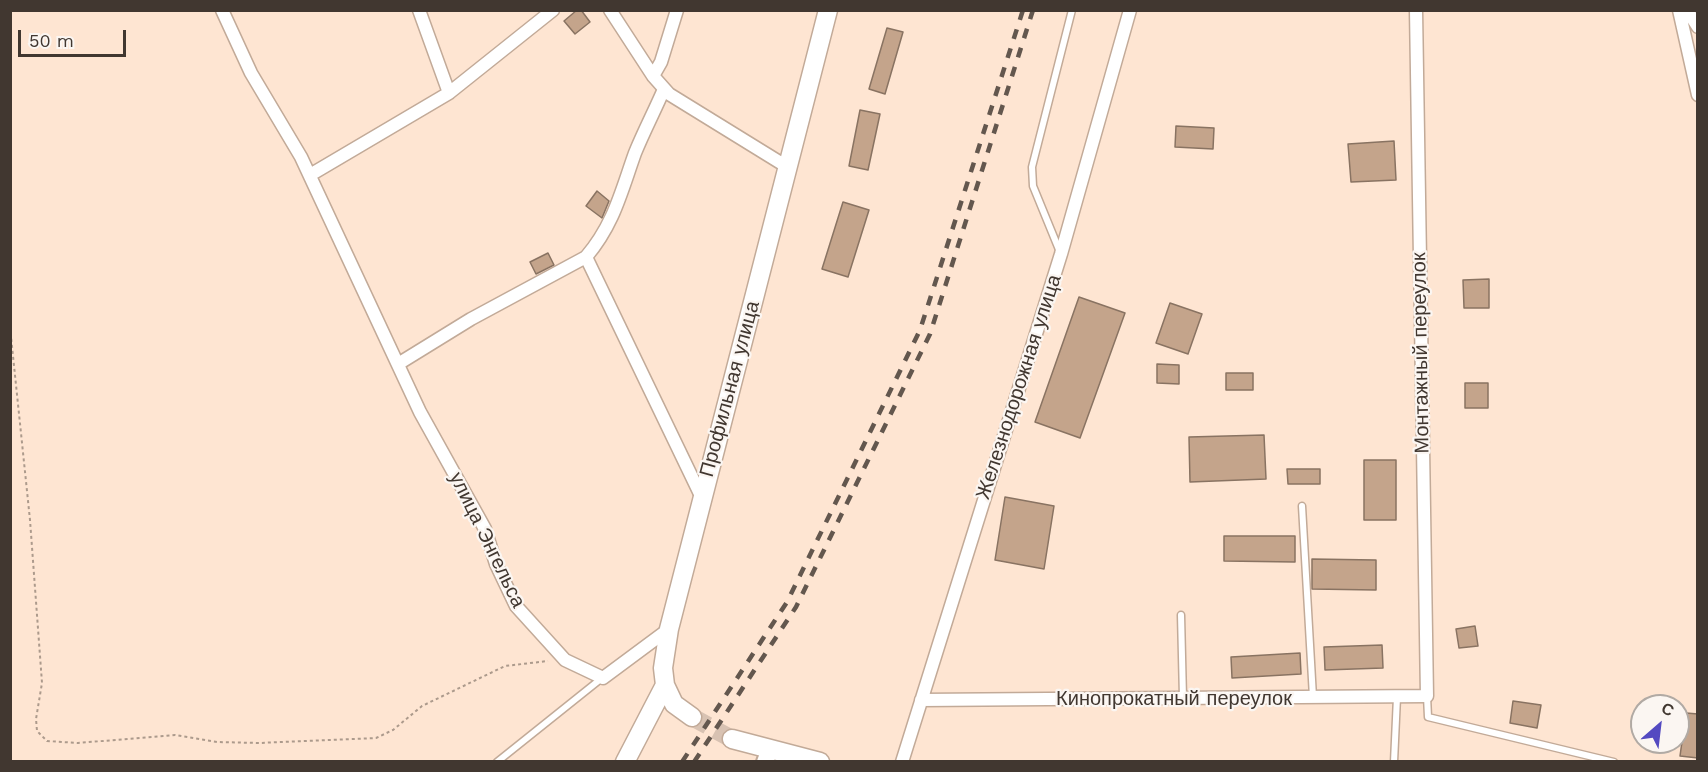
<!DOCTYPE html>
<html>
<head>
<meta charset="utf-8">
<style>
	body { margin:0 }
	#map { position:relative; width:1708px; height:772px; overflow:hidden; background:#fee5d2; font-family:"Work Sans",sans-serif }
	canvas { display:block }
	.frame { position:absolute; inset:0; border:12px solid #413730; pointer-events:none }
	.north { position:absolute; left:1630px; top:694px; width:60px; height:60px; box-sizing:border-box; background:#fbf6f2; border:2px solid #b1aaa4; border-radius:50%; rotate:28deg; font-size:16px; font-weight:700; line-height:24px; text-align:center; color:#413730 }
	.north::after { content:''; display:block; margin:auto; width:21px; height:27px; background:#544ac1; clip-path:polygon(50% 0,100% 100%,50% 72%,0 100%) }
	.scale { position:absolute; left:18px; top:30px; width:108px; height:27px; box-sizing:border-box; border:3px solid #413730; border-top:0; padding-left:8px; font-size:18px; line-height:21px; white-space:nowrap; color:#413730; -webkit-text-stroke:4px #fbf6f2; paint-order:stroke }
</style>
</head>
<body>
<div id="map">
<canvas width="1708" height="772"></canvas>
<div class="frame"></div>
<div class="north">С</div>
<div class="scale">50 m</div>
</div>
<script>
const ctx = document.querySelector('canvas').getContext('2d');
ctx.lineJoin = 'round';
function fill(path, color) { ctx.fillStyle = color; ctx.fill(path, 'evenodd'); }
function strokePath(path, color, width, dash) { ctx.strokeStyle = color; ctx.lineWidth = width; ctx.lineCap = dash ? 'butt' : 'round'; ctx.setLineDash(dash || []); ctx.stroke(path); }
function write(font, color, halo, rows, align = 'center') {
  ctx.font = font + ' "Work Sans",sans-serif'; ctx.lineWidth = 4.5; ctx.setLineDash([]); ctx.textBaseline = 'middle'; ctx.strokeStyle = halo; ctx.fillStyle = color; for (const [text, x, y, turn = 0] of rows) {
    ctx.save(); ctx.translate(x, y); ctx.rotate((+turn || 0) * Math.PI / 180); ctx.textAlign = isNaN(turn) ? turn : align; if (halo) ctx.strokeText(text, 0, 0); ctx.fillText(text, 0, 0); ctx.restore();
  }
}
const building = new Path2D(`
	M577 10H581L590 22 575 34 564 21Z
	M887 28 903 32 885 94 869 89Z
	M860 110 880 114 868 170 849 166Z
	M1176 126 1214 128 1213 149 1175 147Z
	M1394 141 1396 180 1351 182 1348 144Z
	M597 191 609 201 602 218 586 206Z
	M843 202 869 210 848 277 822 269Z
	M548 253 554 265 536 274 530 262Z
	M1489 279V308H1464L1463 280Z
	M1079 297 1125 313 1080 438 1035 422Z
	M1170 303 1202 314 1188 354 1156 343Z
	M1157 364 1179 365V384L1157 383Z
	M1226 373H1253V390H1226Z
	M1465 383H1488V408H1465Z
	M1264 435 1266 479 1190 482 1189 437Z
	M1364 460H1396V520H1364Z
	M1287 469H1320V484H1288Z
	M1005 497 1054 506 1044 569 995 560Z
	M1224 536H1295V562L1224 561Z
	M1312 559 1376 560V590L1312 589Z
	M1475 626 1478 646 1459 648 1456 629Z
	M1382 645 1383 668 1325 670 1324 647Z
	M1300 653 1301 674 1232 678 1231 657Z
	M1513 701 1541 705 1537 728 1510 723Z
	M1686 713 1698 714V758L1680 756Z`);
const secondaryTunnel = new Path2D(`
	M692 717 732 739`);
const path = new Path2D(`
	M10 327 30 520 42 683 36 719 37 731 47 741 78 743 175 735 217 742 259 743 376 738 393 730 422 706 505 666 548 661`);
const service = new Path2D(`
	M1060 252 1033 186 1032 167 1072 10
	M1302 506 1313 697
	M1181 615 1183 698
	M1427 696 1428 717 1614 762
	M497 762 602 678
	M1394 762 1397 697`);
const minor = new Path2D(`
	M222 10 251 73 301 157 420 412 485 529 496 564 516 606 565 660 603 678 669 629
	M419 10 449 93
	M610 10 653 76 669 94 789 168
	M1679 10 1698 95
	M1687 10 1698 27
	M653 76 661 62 677 10
	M310 175 449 93 553 10
	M586 257 702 498
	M398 364 471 319 586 257C614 224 621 192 635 153 644 131 655 110 664 89
	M921 700 1427 696 1416 10
	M902 762 1061 254 1130 10`);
const tertiary = new Path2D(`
	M765 762 770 749`);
const secondary = new Path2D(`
	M665 685 674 704 692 717
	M732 739 820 762
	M625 762 665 685 663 668 669 629 828 10`);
const rail = new Path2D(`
	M682 762 787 602 920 330 1023 10
	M694 762 796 607 930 334 1033 10`);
const streetNames = [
	["Монтажный переулок",1421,353,-91],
	["Железнодорожная улица",1019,387,-72],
	["Профильная улица",730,389,-75],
	["улица Энгельса",487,540,64],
	["Кинопрокатный переулок",1174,699]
];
fill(building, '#c4a48b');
strokePath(building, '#897362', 1.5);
strokePath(secondaryTunnel, '#d8c2b2', 18, [18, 9]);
strokePath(service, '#c2aa98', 9);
strokePath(minor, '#c2aa98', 15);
strokePath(tertiary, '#c2aa98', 20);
strokePath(secondary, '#c2aa98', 21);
strokePath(path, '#ac9a8c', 2, [3, 3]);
strokePath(service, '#fff', 6);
strokePath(minor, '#fff', 12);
strokePath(tertiary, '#fff', 16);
strokePath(secondary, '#fff', 18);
strokePath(rail, '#63574e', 4.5, [10, 10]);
write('20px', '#413730', '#fbf6f2', streetNames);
</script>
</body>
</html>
